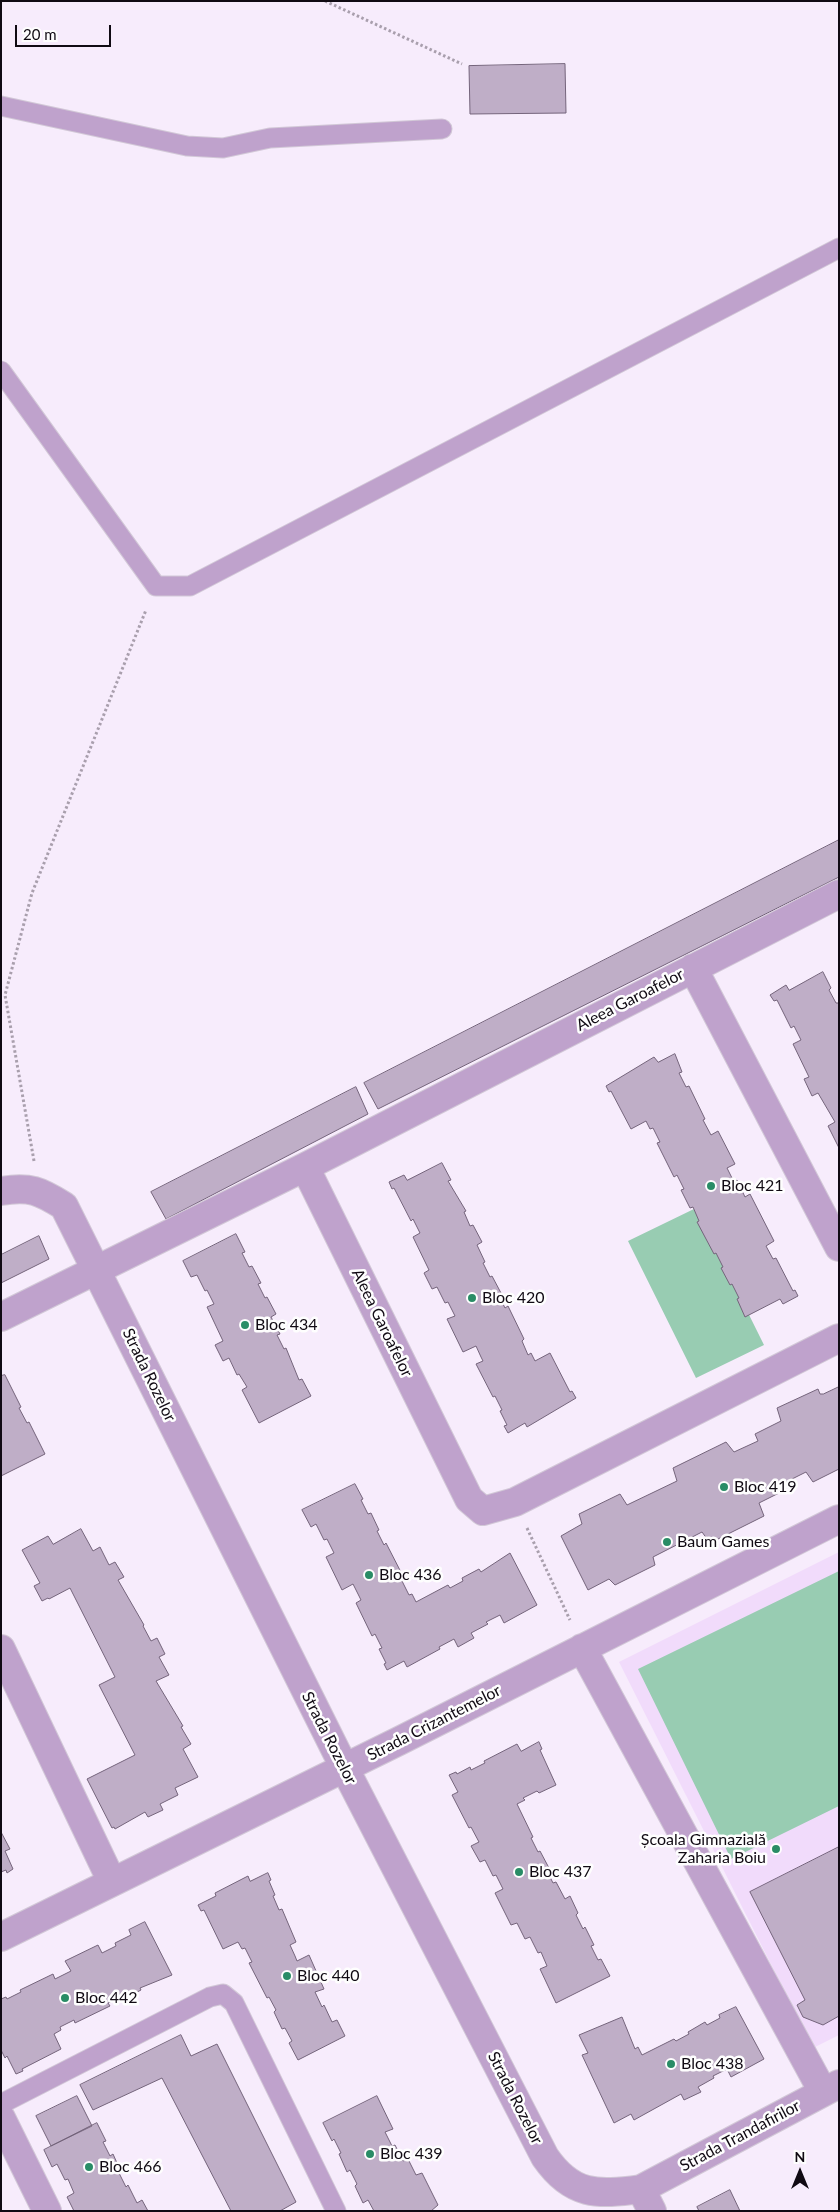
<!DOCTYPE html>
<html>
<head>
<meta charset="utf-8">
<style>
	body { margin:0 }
	#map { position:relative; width:840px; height:2212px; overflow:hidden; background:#f7ecfc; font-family:Lato,sans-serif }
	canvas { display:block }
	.frame { position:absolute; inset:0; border:2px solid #100a13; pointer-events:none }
	.north { position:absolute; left:775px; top:2147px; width:50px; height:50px; -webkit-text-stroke:4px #fefefe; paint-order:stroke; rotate:0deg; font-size:14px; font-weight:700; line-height:20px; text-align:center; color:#100a13 }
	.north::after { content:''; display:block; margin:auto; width:18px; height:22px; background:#100a13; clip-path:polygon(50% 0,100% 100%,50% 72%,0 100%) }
	.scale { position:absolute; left:15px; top:25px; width:96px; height:22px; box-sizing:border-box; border:2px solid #100a13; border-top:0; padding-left:6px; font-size:15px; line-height:18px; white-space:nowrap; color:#100a13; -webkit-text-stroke:4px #fefefe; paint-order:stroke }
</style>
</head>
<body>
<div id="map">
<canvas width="840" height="2212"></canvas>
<div class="frame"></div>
<div class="north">N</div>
<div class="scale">20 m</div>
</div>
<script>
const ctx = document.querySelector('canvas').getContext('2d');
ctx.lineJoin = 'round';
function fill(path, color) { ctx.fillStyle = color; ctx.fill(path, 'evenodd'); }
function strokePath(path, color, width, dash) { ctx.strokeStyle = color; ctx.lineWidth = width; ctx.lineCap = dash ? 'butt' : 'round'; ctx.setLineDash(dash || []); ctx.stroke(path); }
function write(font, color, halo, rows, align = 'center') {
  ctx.font = font + ' Lato,sans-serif'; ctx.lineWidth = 5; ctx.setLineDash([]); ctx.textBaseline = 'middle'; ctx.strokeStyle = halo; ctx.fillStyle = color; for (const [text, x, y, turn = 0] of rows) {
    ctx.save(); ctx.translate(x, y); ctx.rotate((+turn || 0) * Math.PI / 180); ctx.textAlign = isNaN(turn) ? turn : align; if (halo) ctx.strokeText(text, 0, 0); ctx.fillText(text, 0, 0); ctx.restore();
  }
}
const built = new Path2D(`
	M839 1552V2035L813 2048 619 1662Z`);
const green = new Path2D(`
	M696 1208 764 1345 696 1378 628 1241Z
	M839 1571V1806L731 1859 638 1669Z`);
const building = new Path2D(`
	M565 64 566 113 470 114 469 66Z
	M839 840V877L378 1109 364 1083Z
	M823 972 831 988 829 990 836 1003H839V1148L828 1126 835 1122 818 1093 812 1096 804 1079 809 1077 793 1044 801 1040 794 1026 791 1028 777 1000 774 1001 770 995 786 985 789 990Z
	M675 1054 682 1072 679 1073 686 1087 689 1086 705 1119 703 1120 711 1135 718 1131 735 1164 727 1168 734 1182 737 1180 745 1197 750 1194 774 1241 766 1246 773 1259 776 1258 793 1291 795 1290 798 1296 783 1304 780 1299 745 1317 737 1299 739 1298 732 1284 730 1285 721 1268 723 1267 716 1253 714 1254 697 1222 699 1221 693 1207 690 1208 681 1190 684 1189 677 1175 674 1177 657 1143 660 1142 653 1128 650 1129 646 1121 631 1129 611 1091 609 1092 606 1086 654 1057 658 1062Z
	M356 1087 368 1114 166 1219 151 1192Z
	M442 1163 451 1180 448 1181 466 1211 464 1212 470 1226 473 1225 482 1242 477 1245 485 1262 483 1263 490 1277 492 1276 501 1293 498 1294 505 1308 508 1306 524 1339 522 1341 528 1355 531 1353 535 1361 550 1353 570 1392 572 1391 576 1398 527 1427 525 1423 508 1433 504 1426 507 1425 500 1411 502 1410 495 1396 493 1397 476 1364 483 1361 481 1357 476 1346 463 1352 447 1319 455 1316 448 1302 445 1303 437 1287 432 1289 424 1273 429 1270 413 1237 420 1233 413 1219 411 1221 394 1188 392 1189 389 1182 404 1175 407 1180Z
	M236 1234 245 1252 242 1253 249 1267 252 1266 261 1283 258 1284 265 1298 267 1297 276 1314 271 1317 280 1334 277 1335 284 1349 286 1348 299 1380 302 1379 311 1396 259 1423 242 1390 247 1387 239 1374 237 1375 229 1358 223 1361 215 1345 223 1341 207 1307 214 1304 207 1290 205 1291 197 1275 191 1277 183 1261Z
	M39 1236 49 1259 1 1283V1255Z
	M5 1375 21 1407 19 1408 27 1423 29 1422 45 1454 1 1476V1376Z
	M839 1387V1469L813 1482 806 1472 782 1484 785 1490 759 1503 764 1516 710 1543 702 1532 653 1557 655 1565 615 1585 609 1579 588 1590 561 1536 582 1524 579 1514 620 1494 627 1505 677 1481 673 1468 726 1442 734 1452 758 1441 755 1434 781 1421 777 1408 818 1389 820 1394H823Z
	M355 1484 363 1499 361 1500 368 1514 371 1513 379 1530 377 1531 384 1545 386 1543 405 1580 402 1581 409 1595 412 1594 416 1602 448 1585 450 1588 463 1581 462 1578 479 1569 481 1572 510 1553 537 1605 504 1623 500 1615 486 1622 488 1624 471 1633 474 1638 458 1647 454 1639 439 1647 440 1649 407 1667 404 1661 387 1670 384 1664 386 1663 379 1649 382 1648 375 1634 372 1636 356 1603 361 1600 353 1584 342 1590 326 1557 334 1553 327 1539 324 1540 316 1524 311 1527 302 1510Z
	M81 1529 93 1551 100 1547 109 1565 115 1562 124 1577 118 1580 144 1625 143 1626 151 1641 157 1638 165 1654 159 1657 169 1675 156 1681 183 1726 181 1727 191 1744 183 1749 198 1777 175 1788 178 1795 160 1804 163 1810 148 1817 145 1812 115 1829 114 1827 112 1828 87 1779 135 1755 99 1685 115 1677 70 1588 49 1599 48 1598 42 1601 34 1586 40 1583 22 1550 48 1536 53 1544Z
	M539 1742 542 1749 540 1750 556 1785 539 1793 537 1791 523 1798 525 1800 517 1804 533 1837 531 1838 538 1852 540 1851 549 1868 546 1869 553 1883 556 1882 565 1899 570 1896 578 1913 576 1915 583 1929 585 1927 594 1945 591 1946 598 1960 601 1959 610 1976 556 2003 540 1969 547 1966 541 1952 538 1953 530 1937 525 1939 517 1923 511 1925 495 1893 503 1889 496 1875 493 1876 485 1860 480 1862 471 1846 479 1842 471 1827 469 1828 452 1795 458 1792 449 1775 456 1772 457 1774 470 1767 471 1770 485 1763 484 1761 517 1744 521 1751Z
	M1 1832 10 1849 5 1851 13 1869 7 1873 6 1870 1 1872Z
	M839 1847V2016L823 2025 803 2017 797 2005 805 2000 750 1892Z
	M268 1873 271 1880 269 1881 275 1895 273 1896 279 1910 282 1909 296 1942 290 1945 295 1956 297 1961 309 1955 324 1989 315 1992 322 2007 324 2005 332 2022 337 2020 345 2036 298 2060 289 2043 292 2041 285 2028 282 2029 274 2012 276 2010 269 1997 267 1998 249 1963 252 1962 245 1948 242 1949 238 1942 223 1949 204 1910 201 1911 198 1905 216 1896 215 1893 248 1876 250 1881Z
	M145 1922 172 1975 140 1988 141 1990 124 1999 122 1996 108 2003 110 2006 75 2023 74 2020 60 2027 61 2030 54 2034 61 2049 22 2069 23 2071 16 2074 7 2056 5 2058 1 2050V1999L6 1997 7 1999 21 1992 20 1990 53 1974 55 1979 71 1971 65 1961 98 1945 102 1953 116 1946 115 1943 131 1935 129 1930Z
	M736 2007 764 2059 731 2077 727 2069 713 2076 714 2078 698 2087 701 2092 684 2100 681 2094 634 2120 631 2114 614 2123 582 2055 588 2053 579 2035 622 2017 635 2049 638 2047 642 2055 674 2039 676 2041 689 2034 688 2032 705 2022 707 2025 720 2018 719 2015Z
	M181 2035 191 2056 217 2044 296 2202 280 2211H231L162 2078 93 2110 80 2085Z
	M77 2096 92 2126 51 2146 36 2116Z
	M377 2096 393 2129 385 2132 392 2146 395 2145 403 2161 408 2159 416 2175 422 2173 438 2205 431 2211H374L368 2200 363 2203 355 2186 357 2184 350 2170 347 2172 339 2154 341 2153 334 2139 332 2141 323 2123Z
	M97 2123 106 2141 103 2142 110 2156 113 2154 121 2172 119 2173 126 2187 128 2185 137 2203 142 2200 148 2211H74L67 2197 74 2193 68 2179 65 2180 57 2164 52 2167 44 2150Z
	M730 2190 740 2211H699L697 2207Z`);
const path = new Path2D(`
	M325 1 462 64
	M34 1161 5 995 32 893 146 610
	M527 1528 570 1620`);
const lane = new Path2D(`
	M1 106 187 146 223 148 270 138 442 129
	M1 371 156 586H190L839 248
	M1 2104 210 1997 223 1994 234 2003 336 2211`);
const street = new Path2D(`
	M693 968 839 1247
	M305 1167 469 1499 483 1511 515 1502 839 1338
	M1 1191C30 1186 40 1191 64 1206L344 1767 545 2157C572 2196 597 2195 641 2189L839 2084
	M1 1317 305 1167 839 894
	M582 1648 823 2092
	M1 1649 112 1882
	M1 1937 399 1741 839 1519
	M1 2118 47 2211
	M641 2189 652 2211`);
const markers = [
	[711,1186,5,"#298c66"],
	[472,1298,5,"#298c66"],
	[245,1325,5,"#298c66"],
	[724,1487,5,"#298c66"],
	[667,1542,5,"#298c66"],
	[369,1575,5,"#298c66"],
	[776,1849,5,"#298c66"],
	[519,1872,5,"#298c66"],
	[287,1976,5,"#298c66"],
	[65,1998,5,"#298c66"],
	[671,2064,5,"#298c66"],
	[370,2154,5,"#298c66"],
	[89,2167,5,"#298c66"]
];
const streetNames = [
	["Aleea Garoafelor",630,1000,-27],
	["Aleea Garoafelor",382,1323,64],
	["Strada Rozelor",149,1375,64],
	["Strada Crizantemelor",434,1723,-27],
	["Strada Rozelor",329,1738,63],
	["Strada Rozelor",515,2098,63],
	["Strada Trandafirilor",740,2136,-28]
];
const poiNames = [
	["Bloc 421",721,1186],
	["Bloc 420",482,1298],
	["Bloc 434",255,1325],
	["Bloc 419",734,1487],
	["Baum Games",677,1542],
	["Bloc 436",379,1575],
	["Școala Gimnazială",766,1840,"right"],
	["Zaharia Boiu",766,1858,"right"],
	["Bloc 437",529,1872],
	["Bloc 440",297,1976],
	["Bloc 442",75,1998],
	["Bloc 438",681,2064],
	["Bloc 439",380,2154],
	["Bloc 466",99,2167]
];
fill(built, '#f1dbfb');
fill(green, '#98ccb2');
fill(building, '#bfaec7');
strokePath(building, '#74647b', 1);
strokePath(lane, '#d2c8d7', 21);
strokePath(street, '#d2c8d7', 30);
strokePath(path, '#a99fad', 3, [2.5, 2.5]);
strokePath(lane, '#bfa2cc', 19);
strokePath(street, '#bfa2cc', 28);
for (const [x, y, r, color] of markers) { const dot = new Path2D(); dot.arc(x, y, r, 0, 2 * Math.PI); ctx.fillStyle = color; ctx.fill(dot); strokePath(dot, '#fefefe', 2); }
write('16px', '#100a13', '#fefefe', streetNames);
write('16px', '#100a13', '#fefefe', poiNames, 'left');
</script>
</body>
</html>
